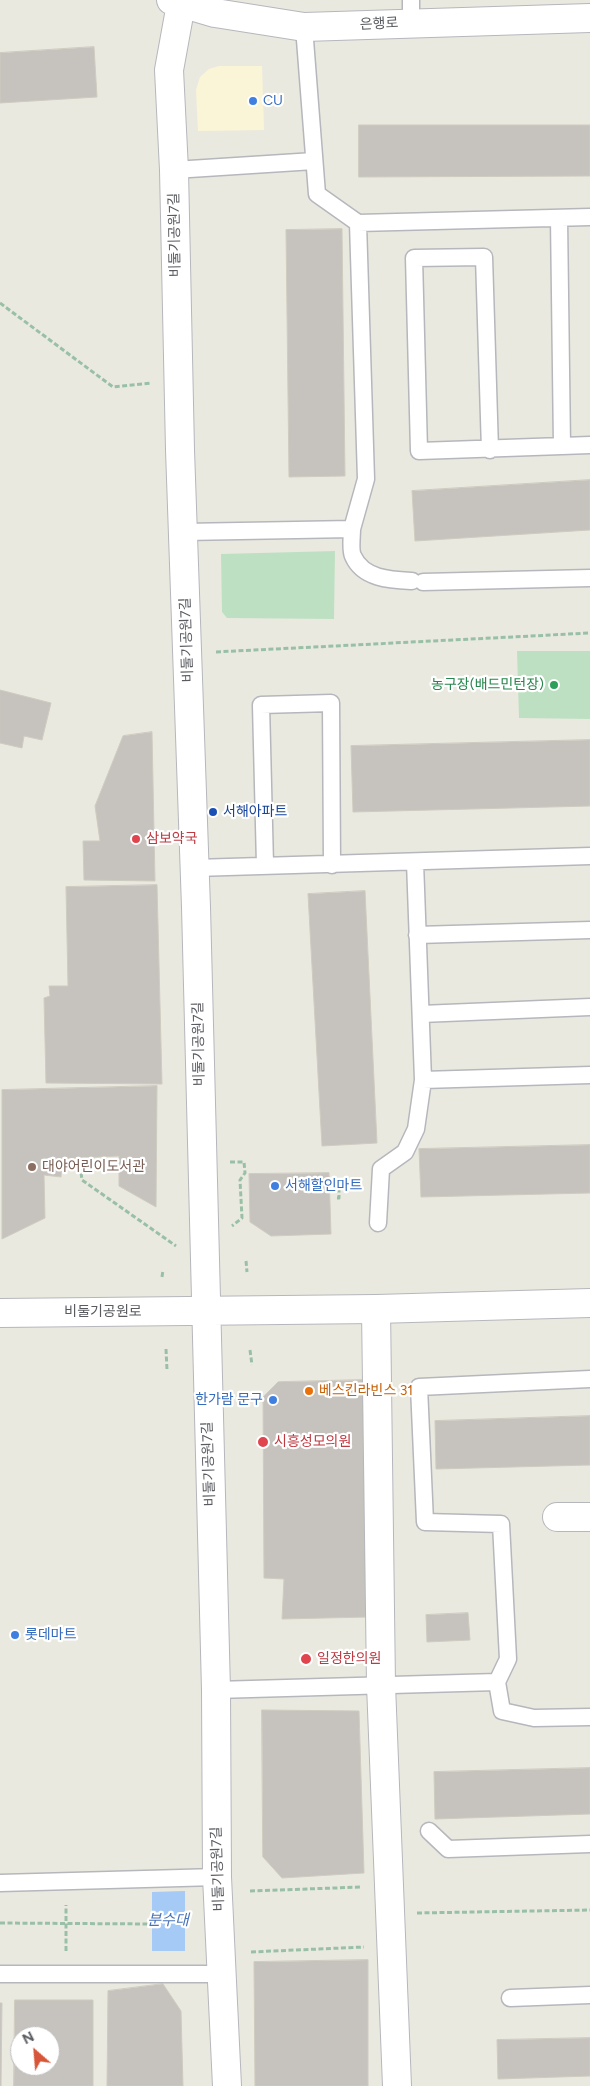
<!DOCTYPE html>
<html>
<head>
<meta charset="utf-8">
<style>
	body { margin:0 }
	#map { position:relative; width:590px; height:2086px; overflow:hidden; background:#eae9e0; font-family:Figtree,sans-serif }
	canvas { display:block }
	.north { position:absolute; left:10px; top:2026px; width:50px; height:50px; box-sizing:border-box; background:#fff; border:1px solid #bdbdbf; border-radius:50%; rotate:333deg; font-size:14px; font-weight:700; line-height:20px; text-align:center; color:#595b60 }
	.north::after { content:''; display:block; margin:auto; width:18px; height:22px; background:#d75639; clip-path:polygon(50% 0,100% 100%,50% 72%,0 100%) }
</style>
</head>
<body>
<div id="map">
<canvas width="590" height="2086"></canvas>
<div class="north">N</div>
</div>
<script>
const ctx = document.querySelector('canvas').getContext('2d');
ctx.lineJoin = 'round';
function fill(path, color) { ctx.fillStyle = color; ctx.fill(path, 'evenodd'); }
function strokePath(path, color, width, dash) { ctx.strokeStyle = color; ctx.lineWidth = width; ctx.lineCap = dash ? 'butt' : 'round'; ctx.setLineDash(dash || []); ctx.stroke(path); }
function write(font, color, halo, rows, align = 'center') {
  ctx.font = font + ' Figtree,"Noto Sans KR",sans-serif'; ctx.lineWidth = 4.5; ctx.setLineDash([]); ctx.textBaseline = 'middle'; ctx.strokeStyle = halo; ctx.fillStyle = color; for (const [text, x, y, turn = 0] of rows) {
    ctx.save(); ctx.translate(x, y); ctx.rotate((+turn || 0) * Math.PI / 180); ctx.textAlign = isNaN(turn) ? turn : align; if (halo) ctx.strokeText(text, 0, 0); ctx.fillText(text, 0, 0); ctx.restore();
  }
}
const commercial = new Path2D(`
	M219 66H262L264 130 198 131 196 90 200 77 209 69Z`);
const green = new Path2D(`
	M335 551 334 619 227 618 222 612 221 554Z
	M517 651H590V719L519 718Z`);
const water = new Path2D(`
	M185 1891V1951H152V1892Z`);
const building = new Path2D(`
	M94 47 97 97 0 103V53Z
	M359 125H590V176L359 177Z
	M342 229 345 476 289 477 286 230Z
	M590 480V530L415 541 412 491Z
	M0 690 51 703 42 740 24 736 22 748 0 743Z
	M152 732 155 881 84 880 83 841H100L95 806 123 736Z
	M590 740V806L353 812 351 746Z
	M157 885 162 1084 46 1083 44 998 50 996 49 986H68L66 887Z
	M365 891 377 1143 322 1146 308 894Z
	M157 1086 156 1207 119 1186V1156L62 1159 61 1177 44 1175 45 1218 2 1239V1090Z
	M590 1145V1193L421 1197 419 1149Z
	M329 1173 331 1234 271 1236 250 1222 249 1174Z
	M363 1380 368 1617 282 1619 284 1579 264 1578 263 1397 278 1382Z
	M590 1416V1465L436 1469 435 1421Z
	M468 1613 470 1640 427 1642 426 1615Z
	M262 1710 359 1711 364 1873 282 1878 263 1857Z
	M590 1768V1814L435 1819 434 1772Z
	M368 1960V2086H255L254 1962Z
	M163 1984 181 2011 183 2086H107L108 1991Z
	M15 2000H93V2086H14ZM20 2036H50V2066H20Z
	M0 2003H2L1 2086H0Z
	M590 2038V2076L498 2079 497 2040Z`);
const path = new Path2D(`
	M0 303 113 387 151 383
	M216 652 590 633
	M79 1158 82 1180 176 1246
	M230 1162H244L245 1173 240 1180 242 1218 232 1226
	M337 1198H339V1189L342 1188
	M246 1261 247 1272
	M162 1277 163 1270
	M166 1349 167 1370
	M250 1350 252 1365
	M250 1891 362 1887
	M417 1913 590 1910
	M0 1923 152 1924
	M66 1951V1905
	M251 1952 364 1947`);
const service = new Path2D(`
	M411 0V22
	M174 170 314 161
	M559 218 562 446 590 445
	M358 223 590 217
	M490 450 484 257 414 258 419 451 562 446
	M352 529C352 536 350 550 353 556 363 579 391 580 412 581
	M184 532 352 529 366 479 358 223 317 194 304 27
	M423 582 590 578
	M415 862 423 1080 590 1075
	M265 865 261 705 331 703 332 865
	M195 868 590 856
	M417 935 590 930
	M421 1014 590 1007
	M378 1223 381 1169 405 1152 416 1129 423 1080
	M590 1379 419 1387 425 1522 501 1524 508 1659 497 1682 502 1711 534 1718 590 1717
	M216 1690 497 1682
	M429 1831 448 1849 590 1844
	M0 1883 217 1877
	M0 1974H222
	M510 1998 590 1995`);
const minor = new Path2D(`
	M376 1309 381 1685 397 2086
	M557 1517H590`);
const tertiary = new Path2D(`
	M171 0 215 13 304 27 590 18
	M181 4 169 70 174 170 180 450 196 907 216 1690 217 1877 227 2086
	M0 1313 376 1309 590 1303`);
const markers = [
	[253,101,5,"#3f7fe0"],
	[554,685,5,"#2e9e5b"],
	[213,812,5,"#1a4fb4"],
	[136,839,5,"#e0444e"],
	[32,1167,5,"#8d6e63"],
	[275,1186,5,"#3f7fe0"],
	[309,1391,5,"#e8710a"],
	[273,1400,5,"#3f7fe0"],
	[263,1442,6,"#e0444e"],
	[15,1635,5,"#3f7fe0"],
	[306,1659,6,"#e0444e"]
];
const streetNames = [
	["은행로",379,24,-3],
	["비둘기공원7길",175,235,-91],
	["비둘기공원7길",187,640,-92],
	["비둘기공원7길",199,1044,-91],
	["비둘기공원로",103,1312],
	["비둘기공원7길",209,1464,-92],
	["비둘기공원7길",218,1869,-92]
];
const shopNames = [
	["CU",263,101],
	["서해할인마트",285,1186],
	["한가람 문구",263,1400,"right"],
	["롯데마트",25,1635]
];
const leisureNames = [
	["농구장(배드민턴장)",544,685]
];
const transitNames = [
	["서해아파트",223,812]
];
const healthNames = [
	["삼보약국",146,839],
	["시흥성모의원",274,1442],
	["일정한의원",317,1659]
];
const educationNames = [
	["대야어린이도서관",42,1167]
];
const foodNames = [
	["베스킨라빈스 31",319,1391]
];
const waterNames = [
	["분수대",168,1921]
];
fill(commercial, '#faf5d6');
fill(green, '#bee0c2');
fill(water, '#a5caf6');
fill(building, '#c6c3be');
strokePath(building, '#cecbbf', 1);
strokePath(service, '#b6b7bc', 19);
strokePath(minor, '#b6b7bc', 30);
strokePath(tertiary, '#b6b7bc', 30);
strokePath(path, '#99c0a7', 3, [5, 2.5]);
strokePath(service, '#fff', 16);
strokePath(minor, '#fff', 28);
strokePath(tertiary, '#fff', 28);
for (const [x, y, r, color] of markers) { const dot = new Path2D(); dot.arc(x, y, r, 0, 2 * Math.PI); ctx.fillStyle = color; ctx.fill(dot); strokePath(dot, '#fff', 2); }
write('14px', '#595b60', '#fff', streetNames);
write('14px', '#366cbe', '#fff', shopNames, 'left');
write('14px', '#27864d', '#fff', leisureNames, 'right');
write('14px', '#164399', '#fff', transitNames, 'left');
write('14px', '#be3a42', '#fff', healthNames, 'left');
write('14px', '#785e54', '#fff', educationNames, 'left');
write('14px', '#c56008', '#fff', foodNames, 'left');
write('italic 15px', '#4b74b6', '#fff', waterNames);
</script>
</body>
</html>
